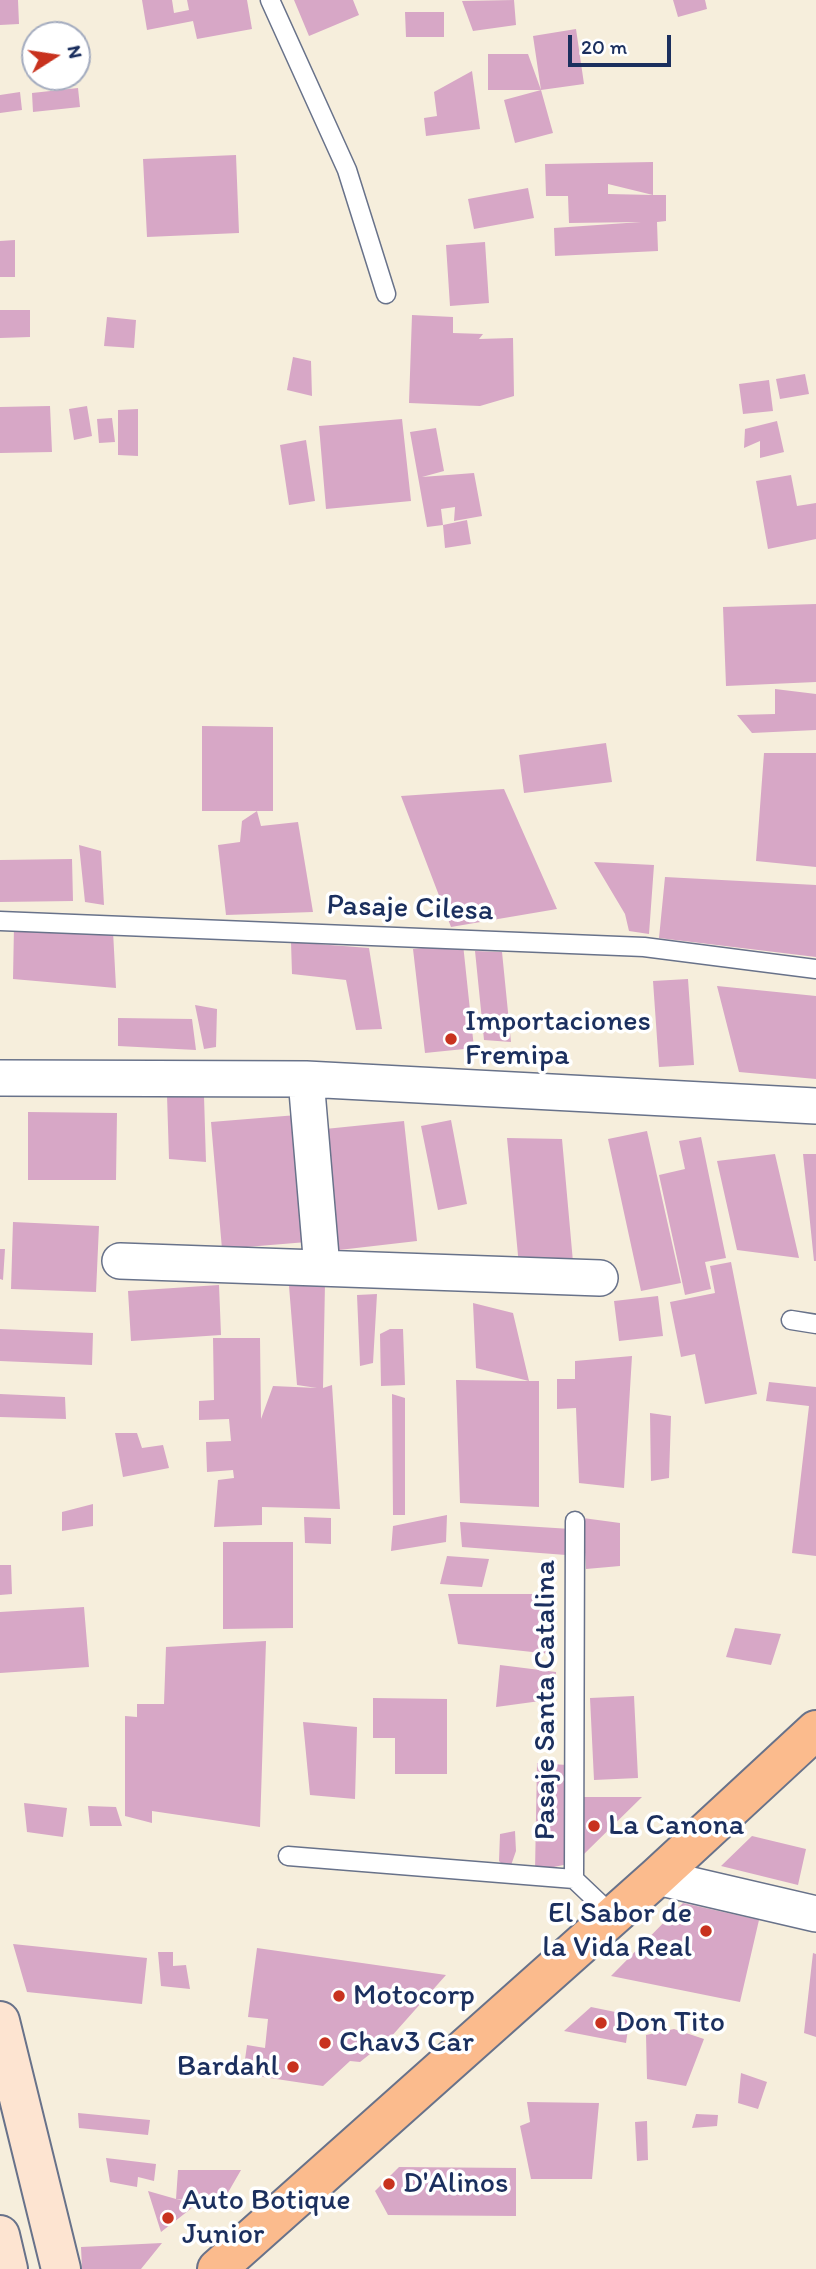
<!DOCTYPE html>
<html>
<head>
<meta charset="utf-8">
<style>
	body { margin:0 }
	#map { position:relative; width:816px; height:2269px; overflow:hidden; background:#f6eedc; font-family:Itim,sans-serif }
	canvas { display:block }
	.north { position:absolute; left:21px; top:21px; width:70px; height:70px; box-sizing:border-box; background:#fff; border:2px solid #a4acbf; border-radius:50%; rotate:78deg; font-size:19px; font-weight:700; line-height:28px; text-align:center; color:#1b2f5e }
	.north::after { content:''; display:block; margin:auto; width:24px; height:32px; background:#c8321e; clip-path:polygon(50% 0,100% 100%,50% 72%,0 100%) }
	.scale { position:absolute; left:568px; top:35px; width:103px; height:32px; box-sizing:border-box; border:4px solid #1b2f5e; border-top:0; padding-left:9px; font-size:21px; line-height:24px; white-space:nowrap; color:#1b2f5e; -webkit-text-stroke:5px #fff; paint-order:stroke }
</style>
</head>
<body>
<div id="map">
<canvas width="816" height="2269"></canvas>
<div class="north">N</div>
<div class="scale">20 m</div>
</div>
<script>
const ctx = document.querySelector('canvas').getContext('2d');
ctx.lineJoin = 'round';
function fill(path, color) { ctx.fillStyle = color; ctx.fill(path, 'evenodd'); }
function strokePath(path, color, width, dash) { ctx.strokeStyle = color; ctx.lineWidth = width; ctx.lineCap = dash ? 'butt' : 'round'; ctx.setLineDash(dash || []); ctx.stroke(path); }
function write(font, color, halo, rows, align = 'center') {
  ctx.font = font + ' Itim,sans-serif'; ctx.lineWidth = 7; ctx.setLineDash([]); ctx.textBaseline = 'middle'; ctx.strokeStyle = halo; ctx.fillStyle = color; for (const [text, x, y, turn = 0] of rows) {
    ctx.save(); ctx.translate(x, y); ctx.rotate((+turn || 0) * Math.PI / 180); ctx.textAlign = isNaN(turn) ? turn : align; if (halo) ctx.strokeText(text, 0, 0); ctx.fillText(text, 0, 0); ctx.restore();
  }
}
const building = new Path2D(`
	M0 0H18L19 24 0 25Z
	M142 0H172L174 13 189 10 187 0H247L252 29 197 39 193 21 147 30Z
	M294 0H353L359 15 309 36Z
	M514 0 516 25 473 31 462 1Z
	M673 0H705L707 9 678 17Z
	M405 12H444V37H406Z
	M576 29 584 84 541 90 553 133 515 143 504 100 541 90H488V54H528L541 90 533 36Z
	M472 71 480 129 426 136 424 118 437 116 434 92Z
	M78 88 80 107 33 112 32 93Z
	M20 92 22 110 0 113V95Z
	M236 155 239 233 147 237 143 159Z
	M653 162V195H666V221L657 222 658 251 555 256 554 228 641 222 569 223 568 196H546L545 164ZM608 184 653 195 608 194Z
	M528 188 534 218 474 229 468 199Z
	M15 240V277H0V241Z
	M485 242 489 303 450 306 446 245Z
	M0 310H30V337L0 338Z
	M412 315 453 317V333L483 334 479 339 513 338 514 396 480 406 409 403Z
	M107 317 136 320 134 348 104 346Z
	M293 357 311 361 312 396 287 390Z
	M805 374 809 394 780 399 776 379Z
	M769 380 773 411 743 414 739 384Z
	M50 406 52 452 0 453V407Z
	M87 406 92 436 74 440 69 409Z
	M138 409V456L118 455V410Z
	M112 418 115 442 99 443 97 419Z
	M402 419 411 501 326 509 319 426Z
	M777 421 784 452 760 458V441L744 448 745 429Z
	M436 428 444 471 422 477 474 473 482 516 454 521 455 507 441 509 443 525 427 527 410 432Z
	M306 440 315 501 289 505 280 445Z
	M791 475 797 506 816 503V539L768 549 756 481Z
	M467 520 471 544 445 548 443 525Z
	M816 604V682L726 686 723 607Z
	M775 689 816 694V730L752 733 737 715 775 714Z
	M202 726 273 727V811H202Z
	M606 743 612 782 524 793 519 755Z
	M764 753H816V867L756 861Z
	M504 789 557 909 451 927 401 796Z
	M257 811 261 826 298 822 313 912 226 915 218 845 240 842 242 821Z
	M79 845 101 851 104 905 85 902Z
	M72 859 73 901 0 902V860Z
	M594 862 654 865 649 934 629 931 625 914Z
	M665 877 816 885V957L659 938Z
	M14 926 113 931 116 988 13 979Z
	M291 942 369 948 382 1029 356 1030 346 980 292 974Z
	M463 944 474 1048 425 1053 413 949Z
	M475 951 502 952 511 1042 484 1040Z
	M688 979 694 1065 659 1067 653 981Z
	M717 986 816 996V1079L739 1072Z
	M195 1005 217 1009 216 1047 204 1049Z
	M118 1018 192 1019 196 1050 118 1046Z
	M167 1095 204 1096 206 1162 169 1159Z
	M28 1112 117 1113 116 1180H28Z
	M297 1115 307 1242 222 1249 211 1122Z
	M451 1120 467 1204 438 1210 421 1126Z
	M404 1121 417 1241 339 1250 325 1129Z
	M647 1131 681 1283 641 1291 608 1139Z
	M701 1137 726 1258 705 1262 711 1289 685 1295 659 1175 685 1169 679 1141Z
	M507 1138 562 1139 573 1262 519 1266Z
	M775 1154 799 1258 737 1250 717 1161Z
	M803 1154H816V1261H814Z
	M13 1222 99 1226 96 1292 11 1289Z
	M0 1249H5L3 1280 0 1279Z
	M731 1262 757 1394 705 1404 695 1354 681 1357 670 1302 715 1293 710 1266Z
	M325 1283 323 1388 332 1385 340 1509 262 1507V1525L214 1527 218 1480 234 1478 233 1470 207 1472 206 1442 231 1441 229 1419 199 1420V1401L214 1400 213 1338H260L261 1419 273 1386 317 1388 297 1385 289 1286Z
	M219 1285 221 1335 131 1341 128 1291Z
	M377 1294 373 1363 360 1366 357 1295Z
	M658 1296 663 1336 619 1341 614 1301Z
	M473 1303 513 1313 529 1381H539V1507L460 1503 456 1380 529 1381 476 1368Z
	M0 1329 93 1333 92 1365 0 1361Z
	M390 1329H403L405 1385 381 1386 380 1334Z
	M632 1356 624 1488 579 1483 576 1408 557 1409V1379H575V1361Z
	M769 1382 816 1387V1556L792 1553 809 1406 766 1401Z
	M0 1394 65 1397 66 1419 0 1417Z
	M392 1394 405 1398V1515H393Z
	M650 1413 671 1416 669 1478 651 1481Z
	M115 1433H137L142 1448 163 1445 169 1468 123 1477Z
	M93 1504V1526L62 1531V1512Z
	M447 1515 446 1542 391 1551 393 1526Z
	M304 1517 331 1518V1544L305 1543Z
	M583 1518 620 1523V1566L586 1569Z
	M460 1522 571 1529 566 1555 462 1547Z
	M223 1542H293V1628L223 1629Z
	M447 1556 489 1559 482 1587 440 1584Z
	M0 1565H11L12 1594 0 1595Z
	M448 1594H554L551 1654 458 1644Z
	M84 1607 89 1667 0 1673V1612Z
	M735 1628 781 1634 771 1665 726 1657Z
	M266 1641 260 1827 152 1811V1823L125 1816V1716L137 1717V1704H164L166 1647Z
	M500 1665 556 1672 555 1699 496 1707Z
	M634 1696 638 1778 594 1780 590 1698Z
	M373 1698 447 1699V1774H395V1738H373Z
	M303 1722 357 1727 355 1799 310 1795Z
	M537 1763 567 1765 568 1864 535 1871Z
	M583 1797H642L583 1855Z
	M24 1803 67 1808 63 1837 27 1832Z
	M88 1806 116 1807 122 1826H90Z
	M515 1831 516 1851 509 1871 499 1861 500 1834Z
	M752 1836 806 1849 798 1885 721 1866Z
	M683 1903 759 1920 740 2002 611 1976Z
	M13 1944 147 1958 142 2004 27 1992Z
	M257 1948 446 1975 390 2038 360 2062 350 2061 323 2086 243 2074 247 2045 265 2048 268 2019 248 2017Z
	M158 1952H173V1966L186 1965 190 1989 161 1986Z
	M813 1953 816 1954V2037L804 2033Z
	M591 2007 630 2015 626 2043 564 2031Z
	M674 2029 704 2039 686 2086 647 2079 646 2035Z
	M741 2073 767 2082 758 2109 738 2103Z
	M527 2102 599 2103 592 2179H531L520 2126 530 2122Z
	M78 2113 150 2120 148 2135 79 2128Z
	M696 2114 718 2115 717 2126 692 2128Z
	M647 2121 648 2160 637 2161 635 2122Z
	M106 2158 156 2164 154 2181 138 2177 137 2187 110 2182Z
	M399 2167 516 2168V2216L388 2215 375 2191Z
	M178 2170H241L222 2203 176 2199Z
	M148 2191 176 2199 197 2204 161 2232Z
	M162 2243 141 2269H82L81 2247Z`);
const lane = new Path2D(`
	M270 0 347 170 386 294
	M0 921 644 947 816 969
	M791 1320 816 1324
	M288 1856 574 1879 613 1916
	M574 1879 575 1521`);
const street = new Path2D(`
	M0 1078 306 1079 816 1106
	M306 1079 322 1268
	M120 1261 600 1278
	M657 1877 816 1914`);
const secondary = new Path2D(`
	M0 2021 61 2269
	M0 2235 8 2269`);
const highway = new Path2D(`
	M217 2269 657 1877 816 1730`);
const markers = [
	[451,1039,7,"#c8321e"],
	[594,1826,7,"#c8321e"],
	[706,1931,7,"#c8321e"],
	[339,1996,7,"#c8321e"],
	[601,2023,7,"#c8321e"],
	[325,2043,7,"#c8321e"],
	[293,2067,7,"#c8321e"],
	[389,2184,7,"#c8321e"],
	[168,2218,7,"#c8321e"]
];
const streetNames = [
	["Pasaje Cilesa",410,909,2],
	["Pasaje Santa Catalina",546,1700,-90]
];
const poiNames = [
	["Importaciones",465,1022],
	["Fremipa",465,1056],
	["La Canona",608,1826],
	["El Sabor de",692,1914,"right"],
	["la Vida Real",692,1948,"right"],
	["Motocorp",353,1996],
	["Don Tito",615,2023],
	["Chav3 Car",339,2043],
	["Bardahl",279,2067,"right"],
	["D'Alinos",403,2184],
	["Auto Botique",182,2201],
	["Junior",182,2235]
];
fill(building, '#d7a7c6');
strokePath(lane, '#68728a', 21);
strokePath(street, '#68728a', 38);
strokePath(secondary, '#68728a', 42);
strokePath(highway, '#68728a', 42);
strokePath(lane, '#fff', 18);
strokePath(street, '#fff', 35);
strokePath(secondary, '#fde4d1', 38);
strokePath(highway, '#fbbb8d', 38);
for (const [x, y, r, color] of markers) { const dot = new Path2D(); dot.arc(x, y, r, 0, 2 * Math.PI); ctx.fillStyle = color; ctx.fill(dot); strokePath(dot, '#fff', 2.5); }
write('30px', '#1b2f5e', '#fff', streetNames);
write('30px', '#1b2f5e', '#fff', poiNames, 'left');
</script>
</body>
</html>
